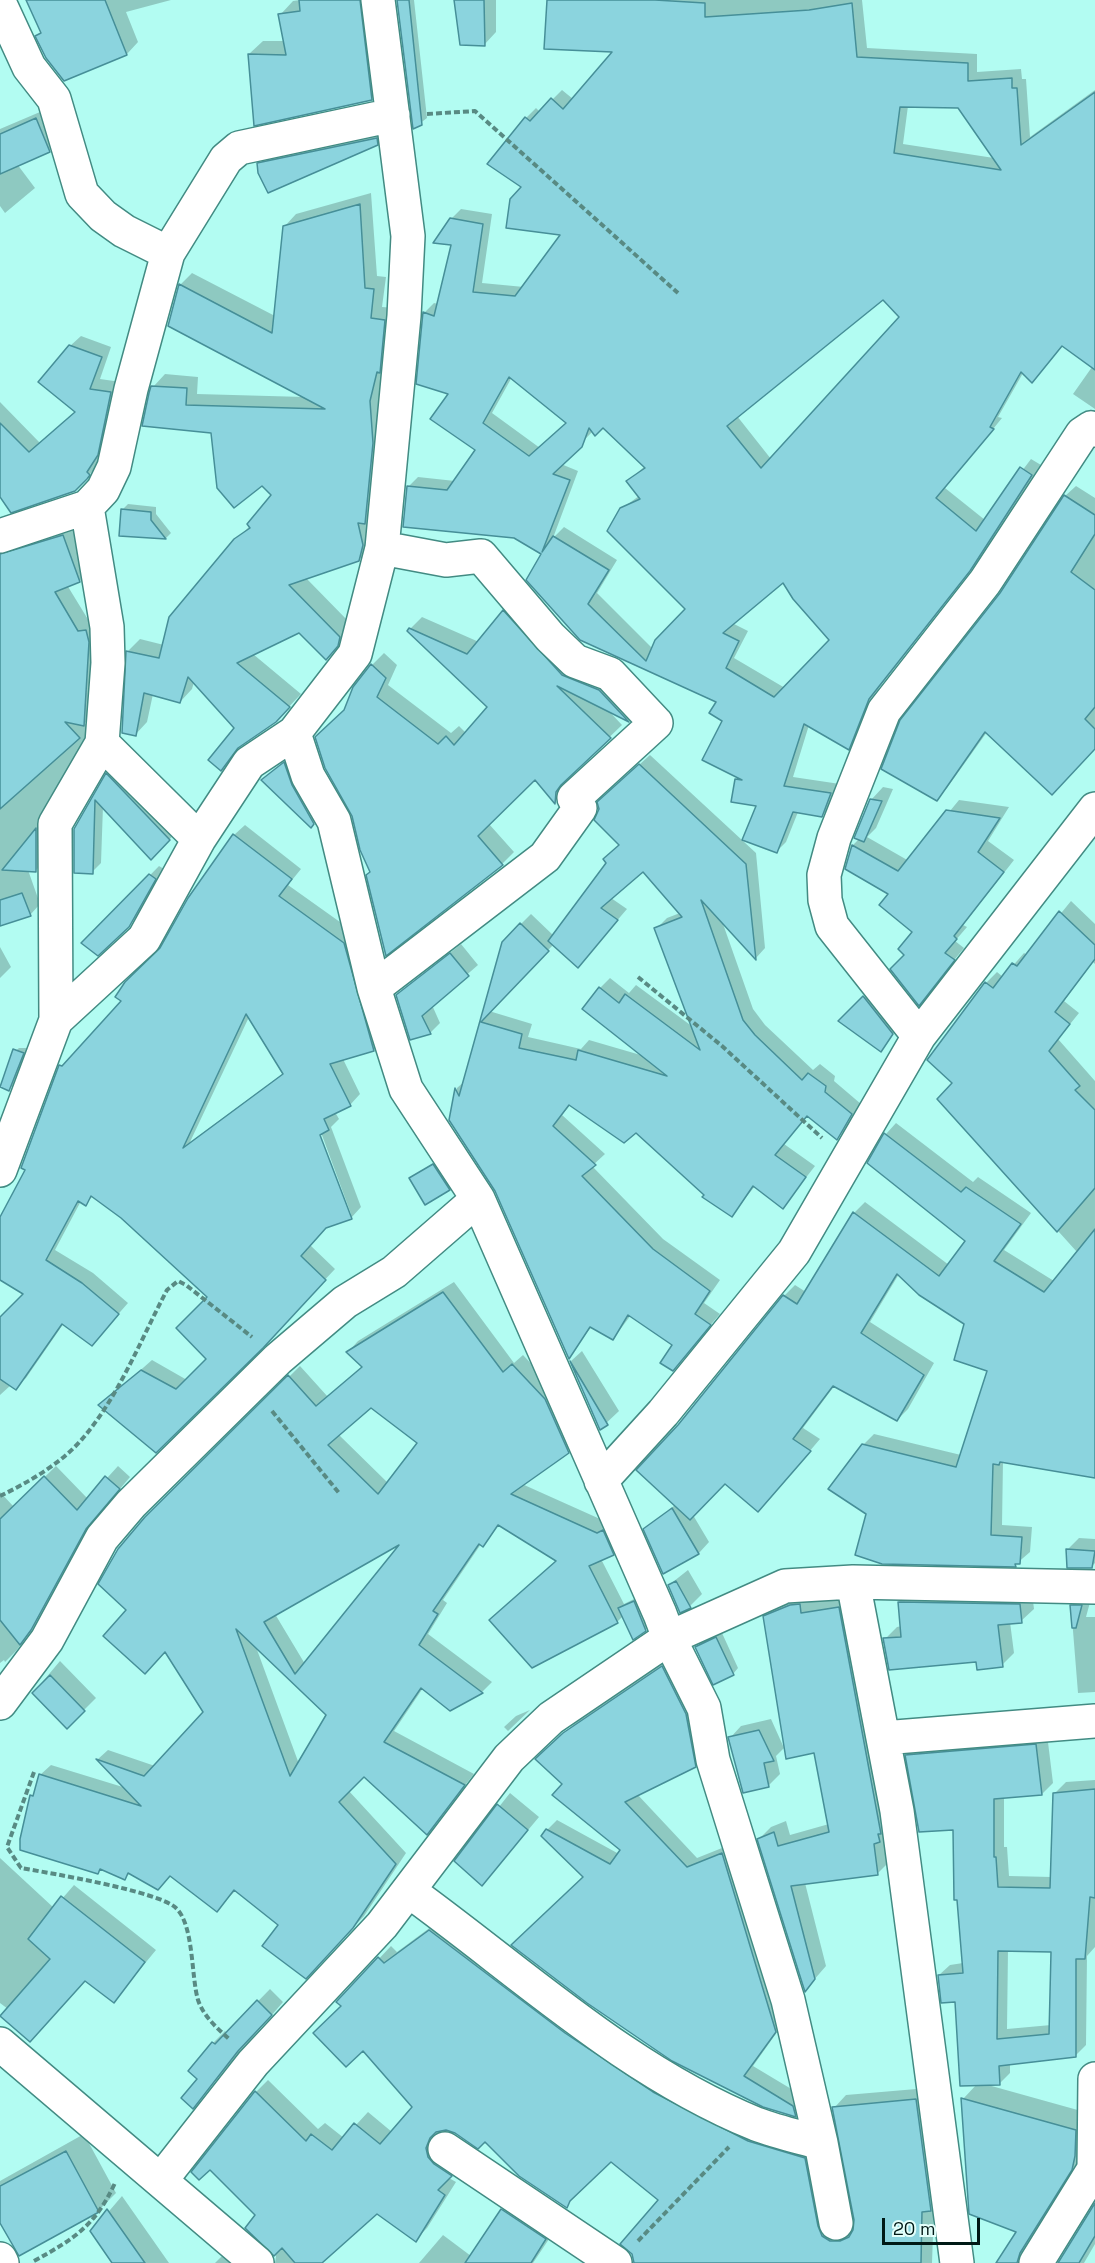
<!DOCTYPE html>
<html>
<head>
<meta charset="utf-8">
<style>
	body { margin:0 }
	#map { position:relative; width:1095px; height:2263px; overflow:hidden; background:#b2fcf2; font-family:"Space Grotesk",sans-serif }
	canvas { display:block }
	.scale { position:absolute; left:882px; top:2218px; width:98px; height:27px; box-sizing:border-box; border:3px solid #001916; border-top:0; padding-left:8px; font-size:18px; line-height:21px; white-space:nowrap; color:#001916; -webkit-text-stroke:4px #e3fffb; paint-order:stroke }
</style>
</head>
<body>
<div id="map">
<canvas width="1095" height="2263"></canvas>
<div class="scale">20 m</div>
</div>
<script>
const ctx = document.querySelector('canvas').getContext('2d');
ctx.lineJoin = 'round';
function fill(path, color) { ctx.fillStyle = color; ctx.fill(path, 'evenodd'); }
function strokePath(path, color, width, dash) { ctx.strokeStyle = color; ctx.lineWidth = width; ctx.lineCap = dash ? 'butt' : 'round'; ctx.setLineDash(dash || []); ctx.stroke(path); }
const shadow = new Path2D(`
	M28 0H171L126 12 138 42 127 54 37 36 42 31Z
	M300 0H374L385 85 371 99 249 54 263 41H285L280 15 293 1Z
	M397 0H414L427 118 415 127Z
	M455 0H496V32L484 45Z
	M667 0H862L867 48 977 54V72L1021 69 1022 79H1026L1030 137 1095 90V409L1073 394 1092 367 1063 344 1023 373 998 417 1002 418 945 488 985 520 1031 459 1041 465 979 560 879 688 858 738 848 748 809 725 793 777 840 784 831 806 822 816 798 812 786 842 776 852 758 805 736 780 739 777 718 701 581 639 543 554 514 536 408 487 418 477 455 481 477 449 424 313 434 303 438 304 453 244 451 219 461 209 492 214 482 283 524 287 563 234 524 187 489 163 526 118 536 108 540 112 562 90 573 99 652 61ZM908 106H958L994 158 903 144ZM883 298 901 317 771 459 737 416ZM512 377 568 422 540 448 492 413ZM603 426 645 466 628 481 639 496 621 509 687 609 653 649 597 593 617 560 564 527 553 538 578 471 561 464 593 431ZM784 581 831 640 785 688 734 658 748 631 732 623Z
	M47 109 60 140 49 151 17 164 35 188 5 213 0 206V129Z
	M394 127 377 144 259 164 276 147Z
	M371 193 377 276 386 277 382 307 396 308 371 547 359 560 306 578 351 624 349 632 326 658 299 631 253 654 301 694 283 713 244 742 221 769 236 728 194 682 192 689 180 702 153 694 147 722 135 735 123 732 128 651 140 639 164 645 235 540 250 526 273 495 213 432 153 387 165 374 198 377 197 394 305 397 180 285 192 273 275 316 284 227 296 214Z
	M81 336 111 347 100 379 121 382 107 443 97 461V467L74 490 0 495V402L40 443 77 411 70 346Z
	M1076 486 1095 498V748L987 732 947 788 936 799 1001 594 1065 496Z
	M128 504 156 507V514L171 533 166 538 121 534 122 510Z
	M73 526 90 570 80 581 67 585 89 621H96L94 714 85 723 91 730 46 860 36 870H28L40 904 30 915 0 925V540Z
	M515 600 640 709 629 720 606 708 622 725 571 774 567 790 555 801 535 777 489 824 514 852 502 864 371 872 346 709 372 665 384 653 397 665 388 685 451 733 459 726 466 733 489 707 410 629 422 617 479 642Z
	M650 755 756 853 765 948 756 958 722 921 753 1009 765 1025 813 1070 820 1064 835 1076 834 1081 861 1104 847 1128 837 1138 808 1115 784 1144 815 1166 783 1207 755 1186 732 1215 636 1131 571 1104 562 1115 605 1154 592 1166 663 1239 720 1280 704 1303 720 1314 673 1369 674 1345 631 1315 613 1339 592 1326 569 1356 496 1191 450 1120 457 1088 466 1080 503 942 531 914 554 936 608 863 605 859 620 844 609 792ZM643 870 680 913 667 918 656 929 693 1027 636 985 629 993 610 978 600 988 644 1056 589 1040 581 1049 528 1037 532 1024 489 1011 554 944 578 966 627 909 611 898Z
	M290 758 319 817 311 825 263 780Z
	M116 766 178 830 160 850 103 806 101 863 92 872 75 829 107 774Z
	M883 787 893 789 876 828 867 837 909 861 959 800 1009 807 988 841 1014 860 963 925 967 927 955 941 964 948 919 1003 906 955 914 932 890 894 847 868 853 845 860 838 871 800Z
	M245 825 301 869 288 885 354 932 384 1039 374 1050 343 1059 360 1094 350 1105 335 1112 339 1119 331 1127 361 1207 351 1218 327 1226 310 1245 335 1269 273 1335 155 1451 101 1405 152 1360 187 1380 208 1359 209 1297 122 1217 93 1196 85 1204 81 1201 55 1250 93 1273 128 1303 92 1344 64 1323 26 1378 15 1388 11 1385 0 1395V1327L25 1294 0 1279V1220L54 1120 61 1066 73 1056 123 1001 162 948 234 835ZM249 1017 284 1073 190 1142ZM319 1127 351 1214H348L316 1128Z
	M159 866 164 869 138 916 128 926 84 943Z
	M1071 901 1095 924V964L1093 962 1064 1001 1079 1013 1058 1039 1095 1081V1469L1003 1461 1002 1525 1032 1527 1030 1552 1015 1565 868 1514 863 1445 874 1434 961 1455 989 1370 966 1323 899 1274 870 1322 934 1363 908 1409 897 1420 835 1385 803 1428 820 1439 769 1499 725 1482 693 1515 709 1542 699 1553 664 1572 645 1530 675 1505 679 1426 784 1296 795 1285 806 1292 854 1213 865 1202 949 1265 967 1241 869 1163 886 1134 896 1123 973 1182 978 1177 1031 1213 1004 1250 1054 1281 1077 1252 939 1099 954 1083 986 983 997 972 1003 977 1024 953 1027 955Z
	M461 944 478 965 432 1005 440 1023 430 1033 398 995Z
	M0 947 11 967 0 978Z
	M870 991 898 1027 881 1050 840 1021Z
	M19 1048H27L15 1084 9 1089 13 1053Z
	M439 1159 455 1184 449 1189 411 1178Z
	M454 1282 514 1363 523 1355 555 1389 578 1441 522 1484 609 1523 623 1543 613 1554 601 1559 624 1604 640 1596 651 1624 645 1630 623 1616 617 1622 558 1560 500 1524 481 1544 443 1600 447 1603 428 1634 492 1682 482 1692 450 1709 423 1688 394 1731 474 1774 427 1833 364 1775 348 1790 406 1853 364 1916 316 1967 280 1925 236 1890 217 1910 170 1875 131 1872 125 1878 102 1868 98 1872 32 1796 36 1792 40 1775 51 1765 126 1788 98 1759 108 1750 155 1766 205 1713 166 1650 129 1610 146 1518 300 1366 328 1397 363 1366 348 1352 358 1341ZM370 1406 419 1442 388 1483 338 1434ZM405 1540 305 1664 275 1614ZM256 1647 328 1715 299 1764Z
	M582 1351 619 1411 601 1428 571 1361Z
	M56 1466 88 1499 118 1466 130 1477 97 1516 42 1617 16 1651 5 1662 4 1660 0 1663V1492L14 1507Z
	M1079 1538 1095 1539V1563L1091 1567 1067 1550Z
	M688 1570 702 1594 690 1606 680 1611 669 1585Z
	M911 1590 1032 1593 1034 1609 1021 1621 1010 1622 1014 1653 1002 1665 885 1639 897 1627 902 1626 899 1602Z
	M812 1593 813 1601 850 1596 889 1862 877 1874 805 1883 826 1966 806 1989 759 1839 771 1827 786 1821 790 1835 829 1824 815 1751 765 1617 777 1605Z
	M1082 1595H1092L1086 1617H1095V1692L1078 1693 1071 1606Z
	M722 1633 738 1668 733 1674 696 1647 702 1642Z
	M672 1657 705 1756 695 1766 637 1794 697 1858 732 1844 785 2021 753 2066 803 2096 805 2105 795 2115 764 2105 547 1830 557 1820 619 1854 622 1850 564 1784 537 1759 575 1723Z
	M60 1661 96 1698 67 1727 34 1692Z
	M530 1710 508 1731 504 1727 516 1716Z
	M771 1719 784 1748 776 1756 780 1774 769 1785 730 1738 741 1726Z
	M1047 1734 1053 1783 1042 1794 1004 1797V1847H1007L1009 1876 1052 1877 1055 1793 1066 1782 1095 1780V1947L1087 1956 1086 2045 1075 2056 1010 2063V2073L999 2084 988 2085 1092 2114 1091 2138 1043 2263H998L1018 2232 963 2099 977 2084 956 2000 939 1975 950 1965 963 1963 955 1828 907 1756 918 1745ZM1008 1950 1052 1951 1051 2025 1007 2029Z
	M510 1793 539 1817 493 1872 456 1861Z
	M0 1858 54 1908 74 1885 156 1950 114 2001 85 1980 8 2009 0 2003Z
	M443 1918 577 2021 817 2146 843 2229 854 2230 856 2220 834 2108 846 2095 928 2088 934 2206 932 2263H634L660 2200 611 2160 566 2206 485 2140 447 2129 439 2130 440 2144 463 2163 449 2178 456 2182 427 2228 415 2240 377 2212 320 2263H275L276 2256 247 2228 257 2215 256 2092 268 2080 318 2129 325 2123 344 2138 368 2112 392 2132 414 2107 338 2002 391 1946 397 1952Z
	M270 1989 283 2002 193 2107 200 2079 190 2070 213 2043 225 2031 227 2033Z
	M84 2134 116 2193 98 2211 0 2219V2181Z
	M122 2196 169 2263H114L92 2231Z
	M514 2198 557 2227 533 2263H419L443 2235 471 2256 502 2210Z
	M1095 2204V2244L1084 2263H1060Z
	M235 2243 260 2263H215Z`);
const building = new Path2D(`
	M26 0H105L127 55 64 81 46 58 35 36 41 33Z
	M299 0H360L372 100 254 126 248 54 286 55 278 14 300 11Z
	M397 0H409L422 125 413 129Z
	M454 0H484L485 46 460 45Z
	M547 0H655L705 3V17L809 10 852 3 857 57 968 63V81L1012 78V88H1017L1021 145 1095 92V370L1062 346 1032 383 1021 372 990 427 994 429 936 498 976 531 1020 467 1032 475 970 571 869 699 849 750 804 724 784 786 831 793 822 817 793 812 777 853 742 840 756 806 731 802 735 779 742 780 702 760 722 721 709 713 716 702 580 640 526 580 541 554 514 538 403 527 407 486 447 490 475 450 430 419 448 394 416 384 423 312 434 316 451 245 433 243 450 218 483 224 473 292 515 296 560 235 506 228 510 199 521 187 487 164 525 117 530 121 551 98 563 109 612 52 544 49ZM900 107 958 108 1001 170 894 153ZM883 300 899 317 761 468 727 426ZM509 377 566 423 529 456 483 423ZM589 428 595 436 603 428 645 468 626 481 640 499 620 508 607 531 685 609 655 640 646 661 588 604 609 570 553 536 542 552 570 480 553 474 582 447ZM783 583 793 599 829 640 774 697 726 668 739 641 723 633Z
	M36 118 50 152 0 174V134Z
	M377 138 378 145 268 193 258 173 257 163Z
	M360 204 365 288 374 289 371 318 385 320 380 373 377 372 370 401 373 443 365 524 358 523 363 545 359 561 289 585 340 637 338 646 326 660 299 633 237 663 290 707 276 722 238 748 221 771 208 760 234 728 188 677 180 703 144 693 136 736 122 733 126 651 159 658 169 617 234 539 250 528 247 524 271 495 262 486 234 508 217 488 211 433 142 426 149 393 151 386 187 388 186 405 325 409 168 326 179 284 272 333 283 226Z
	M69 345 102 357 90 389 111 392 98 455 87 472 90 475 87 479 75 491 11 513 0 497V423L29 452 75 412 38 382Z
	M1064 495 1095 515V534L1071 572 1095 590V707L1085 719 1095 729V749L1052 795 985 732 937 801 881 769 900 720 1000 593Z
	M121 509 151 512V520L166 539 119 536Z
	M63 535 80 582 55 592 78 631 86 630 89 642 84 726 65 722 80 738 0 809V554Z
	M503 610 562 675 599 690 629 722 557 686 611 738 561 785 556 792 555 804 535 780 478 836 503 865 386 956 366 875 370 872 360 850 352 816 325 768 315 737 344 710 353 687 371 664 386 678 377 697 438 744 446 736 454 745 487 707 407 631 409 628 467 654Z
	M284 762 292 785 314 824 311 828 261 780Z
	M639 764 746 864 756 960 701 900 743 1020 755 1035 802 1080 808 1073 826 1086 825 1092 852 1114 837 1140 807 1116 775 1155 806 1177 783 1209 753 1186 732 1217 702 1197 704 1195 636 1133 624 1143 569 1105 553 1126 596 1165 582 1176 653 1249 710 1291 695 1314 711 1325 673 1371 660 1363 672 1345 628 1315 613 1340 590 1327 569 1359 495 1191 449 1120 455 1088 459 1096 502 942 520 923 549 951 481 1022 522 1034 519 1048 576 1060 578 1050 667 1076 582 1009 599 987 619 1003 625 994 700 1050 654 928 682 917 643 872 601 908 618 920 578 968 548 941 606 863 603 859 619 845 594 820 599 809 597 802Z
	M106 773 170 840 151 860 95 800 93 874 74 873V829Z
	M870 799 882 801 864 842 854 838Z
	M946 810 1000 818 978 852 1004 872 954 936 957 939 945 953 955 960 919 1006 890 969 904 955 898 949 912 932 879 905 888 894 845 869 852 845 898 871Z
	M36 828V872L2 870Z
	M233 834 292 879 279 896 344 943 374 1051 330 1064 351 1106 324 1119 329 1130 320 1135 352 1219 326 1228 301 1256 326 1280 263 1348 156 1453 98 1405 141 1370 176 1389 206 1359 176 1328 207 1297 121 1218 91 1196 86 1206 78 1201 46 1260 82 1283 119 1314 92 1346 62 1324 16 1390 0 1379V1317L23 1294 0 1280V1217L25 1170 21 1168 59 1065 62 1066 121 1001 115 997 125 982 160 948 188 898ZM246 1014 283 1074 183 1148Z
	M149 874 156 879 129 927 98 956 81 943Z
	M22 893 31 916 0 926V900Z
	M1059 911 1095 945V959L1055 1012 1070 1024 1049 1051 1080 1086 1075 1090 1095 1110V1188L1057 1232 937 1099 952 1083 927 1060 985 982 993 988 1012 963 1017 966Z
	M450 953 469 976 422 1016 431 1034 410 1040 396 995Z
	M863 996 893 1034 881 1052 838 1021Z
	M13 1049 24 1053 9 1091 0 1087Z
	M884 1133 961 1192 966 1187 1021 1224 994 1261 1044 1292 1095 1229V1478L1000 1462 999 1465 993 1464 991 1535 1022 1537 1020 1564H1015L1016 1567 882 1564 855 1555 866 1514 828 1489 862 1444 956 1467 987 1371 954 1360 964 1324 919 1295 897 1274 861 1333 924 1375 897 1421 833 1386 793 1439 811 1451 758 1512 725 1484 690 1520 636 1470 678 1425 783 1295 797 1304 853 1212 939 1276 965 1241 867 1163Z
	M433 1164 450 1190 425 1205 409 1178Z
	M443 1292 503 1372 512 1364 545 1399 569 1453 511 1494 597 1533 603 1530 614 1555 589 1566 618 1623 532 1668 489 1620 556 1561 498 1525 483 1547 479 1544 433 1611 438 1614 419 1645 483 1693 450 1711 421 1688 384 1742 465 1785 427 1835 364 1777 339 1802 396 1864 353 1928 306 1979 262 1946 278 1925 234 1890 217 1912 170 1876 158 1890 128 1873 125 1880 100 1869 98 1874 20 1850V1839L30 1795 33 1796 39 1774 141 1806 96 1759 144 1776 203 1712 165 1652 145 1674 103 1636 126 1610 98 1584 118 1549 145 1517 288 1375 316 1406 362 1367 346 1352ZM371 1408 417 1443 378 1494 328 1445ZM399 1545 295 1674 264 1622ZM236 1629 326 1715 290 1776Z
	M570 1361 608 1425 600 1430Z
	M44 1476 77 1510 105 1476 120 1489 86 1529 31 1630 20 1645 0 1620V1519Z
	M672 1508 699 1554 663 1574 643 1529Z
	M1066 1549 1095 1551 1092 1568H1067Z
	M676 1581 691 1608 680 1613 668 1585Z
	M634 1601 646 1631 633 1640 618 1608Z
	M898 1602 1020 1604 1022 1623 998 1625 1003 1667 977 1670 976 1662 889 1670 883 1638 901 1637Z
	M800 1604 801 1613 839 1607 881 1834H878L880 1842 874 1844 878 1875 791 1886 815 1979 805 1992 757 1839 774 1832 778 1846 829 1832 814 1753 786 1759 763 1616 790 1605Z
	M1070 1605H1082L1076 1628H1072Z
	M716 1637 734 1675 713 1685 695 1647Z
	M662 1666 686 1714 696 1767 625 1802 687 1867 722 1853 776 2032 744 2076 793 2106 796 2117 763 2107 672 2061 587 2003 511 1945 583 1877 541 1836 546 1829 610 1864 620 1850 552 1795 562 1784 535 1759 563 1733Z
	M50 1675 85 1711 67 1729 32 1693Z
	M759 1730 774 1761 764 1763 769 1787 743 1793 728 1737Z
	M1036 1744 1042 1795 994 1799V1857H996L998 1887 1050 1888 1053 1793 1095 1789V1898L1090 1897 1085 1959H1076V2057L999 2066 1000 2085 960 2086 955 2002 941 2003 938 1975 963 1973 957 1900H954L953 1830 919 1832 905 1755ZM998 1951 1051 1952 1049 2034 997 2039Z
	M497 1804 528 1830 482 1886 454 1861Z
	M61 1896 145 1962 114 2003 85 1981 30 2042 0 2016 50 1959 28 1939Z
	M429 1930 565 2033 653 2092 748 2141 805 2158 818 2226 822 2236 830 2241H840L849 2237 853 2230 854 2220 832 2107 916 2099 931 2211 922 2212 921 2263H634L632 2254 620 2244 658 2200 611 2162 570 2201 567 2208 519 2176 485 2142 478 2149 455 2133 446 2130 436 2132 430 2138 426 2148 428 2157 434 2164 452 2176 438 2190 445 2195 416 2242 377 2214 322 2263H295L282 2248 274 2256 245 2228 255 2215 210 2170 199 2180 191 2172 255 2091 306 2141 311 2134 332 2150 354 2123 380 2144 412 2107 363 2051 346 2067 313 2033 341 2006 336 2002 378 1957 384 1963Z
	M257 2000 272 2015 238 2051 193 2109 181 2098 197 2079 188 2071 212 2042 215 2044Z
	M961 2098 1076 2130 1075 2156 1072 2170 1020 2253 1017 2263H996L1016 2232 969 2214Z
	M66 2151 99 2212 19 2256 0 2223V2186Z
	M1095 2203V2236L1079 2263H1058Z
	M107 2209 145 2263H112L90 2231Z
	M501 2209 546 2239 531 2263H465Z`);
const path = new Path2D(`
	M427 114 475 111 678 293
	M638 977 722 1046 822 1138
	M272 1411 339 1493
	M0 1496C29 1482 62 1463 83 1438 119 1396 141 1339 167 1290L178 1281 186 1285 252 1337
	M34 1772 7 1847 21 1868C49 1873 158 1891 176 1908 194 1925 191 1976 198 2000 204 2017 217 2028 229 2039
	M638 2241 729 2147
	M34 2261C74 2239 95 2226 115 2183`);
const minor = new Path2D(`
	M0 4 29 67 54 99 82 194 103 216 124 231 168 253
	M87 507 107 627 108 663 102 743 199 839
	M0 536 87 507 103 490 114 467 131 389 168 253 226 159 239 148 393 115
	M294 733 308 776 334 821 374 988 406 1089 478 1199 660 1614 669 1638 704 1708 713 1760 788 2000 821 2143 836 2223
	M374 988 545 857 580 808 574 798 656 723 610 674 575 661 550 637 481 556 446 560 382 548
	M56 1020 55 824 102 743
	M919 1036 832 926 825 900 824 875 834 838 884 711 985 582 1082 434 1091 428 1095 430
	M0 1170 56 1020 144 939 199 839 249 763 294 733 355 654 382 548 404 316 408 236 378 0
	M601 1481 663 1413 794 1252 919 1036 1095 809
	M853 1582 897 1811 957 2263
	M0 1703 47 1640 102 1538 131 1504 278 1359 345 1302 394 1272 478 1199
	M883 1738 1095 1721
	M409 1891C521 1972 626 2071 756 2124 777 2132 800 2137 821 2143
	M445 2149 615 2263
	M161 2180 253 2063 382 1925 509 1758 551 1718 669 1638 785 1586 853 1582 1095 1587
	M0 2259 2 2263
	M1036 2263 1094 2169 1095 2079`);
const tertiary = new Path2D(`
	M0 2044 257 2263`);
fill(shadow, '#0003');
fill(building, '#8bd4de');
strokePath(building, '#468f98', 1.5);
strokePath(minor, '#428b83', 36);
strokePath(tertiary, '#428b83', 36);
strokePath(path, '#588a83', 4, [6, 3]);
strokePath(minor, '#fff', 33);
strokePath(tertiary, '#fff', 33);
</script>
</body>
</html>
